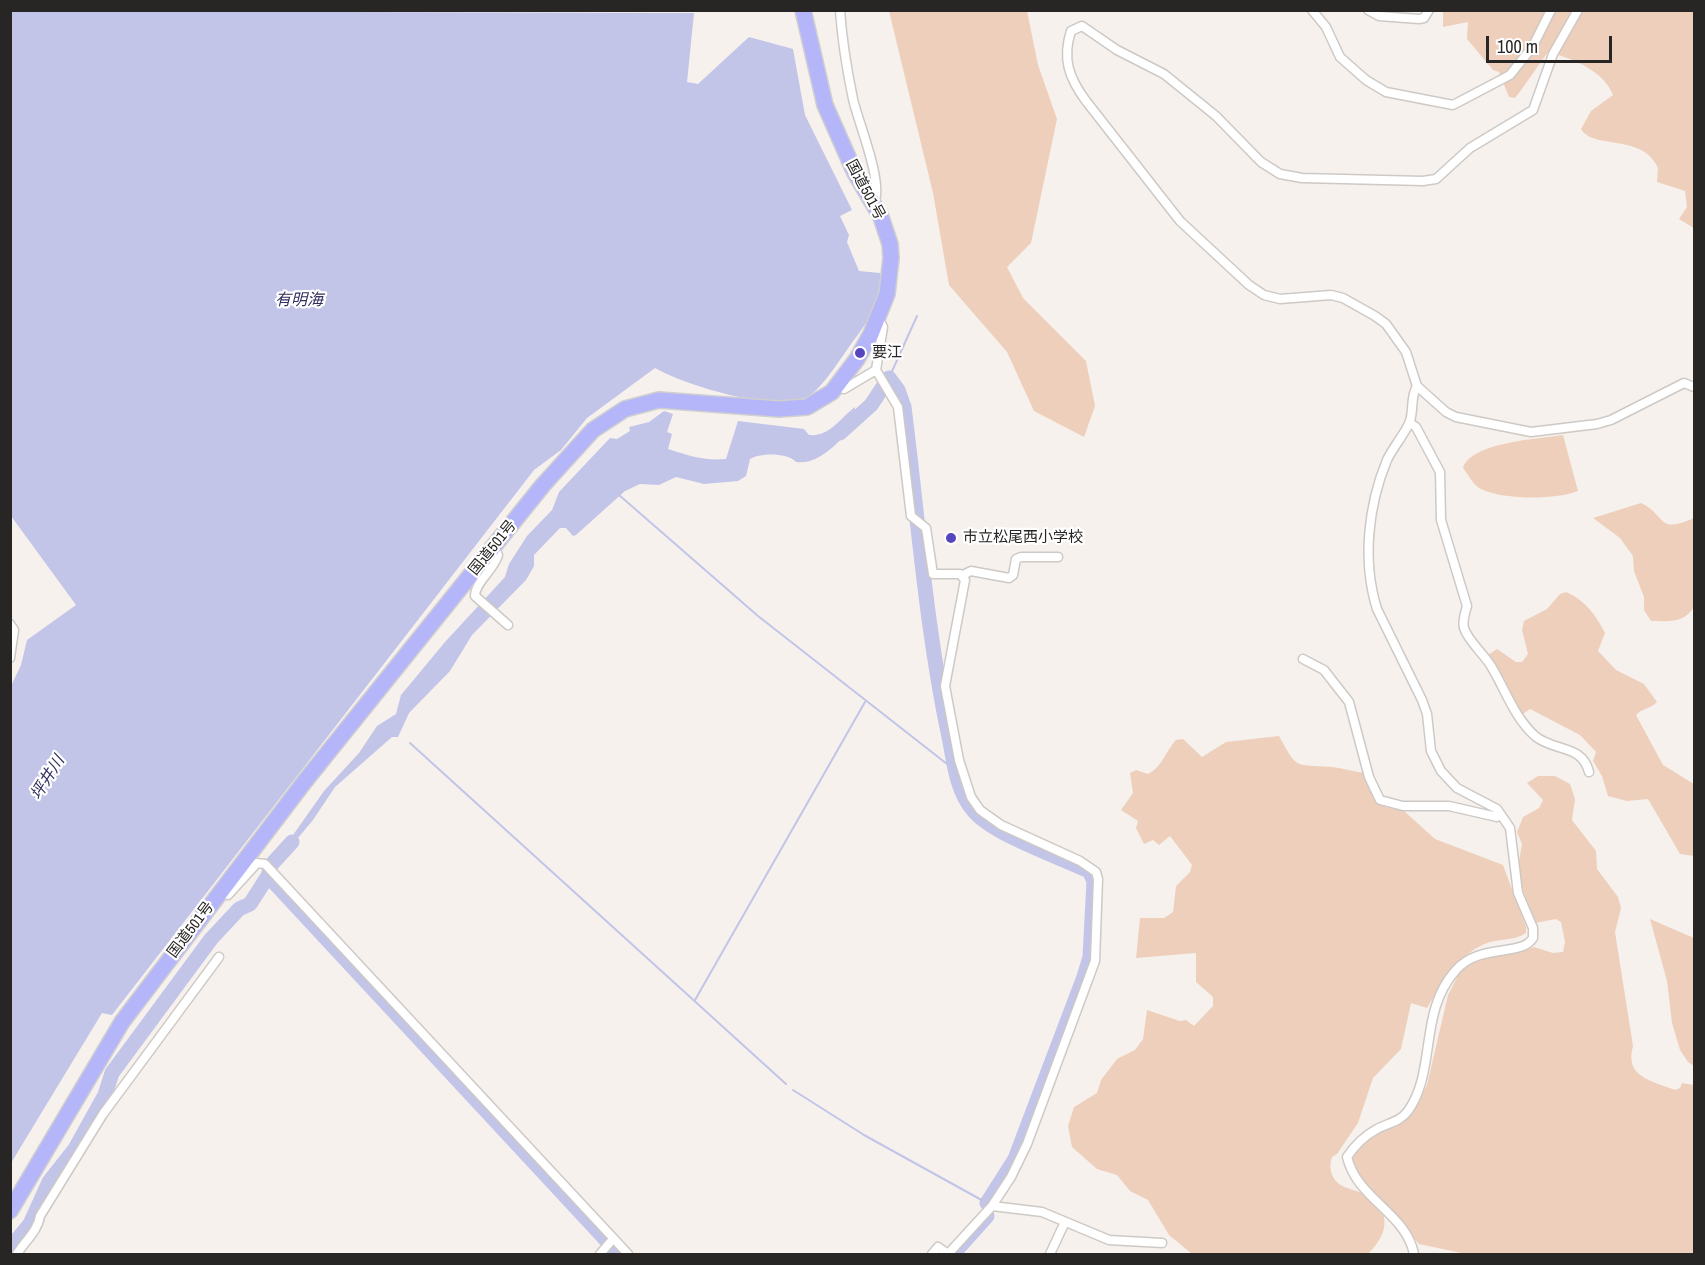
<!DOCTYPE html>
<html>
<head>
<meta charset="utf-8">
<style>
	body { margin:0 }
	#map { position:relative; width:1705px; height:1265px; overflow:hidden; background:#f6f1ed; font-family:"Archivo Narrow",sans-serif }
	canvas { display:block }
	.frame { position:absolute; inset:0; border:12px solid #282624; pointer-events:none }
	.scale { position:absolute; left:1486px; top:36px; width:126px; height:27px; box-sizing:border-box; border:3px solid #282624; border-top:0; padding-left:8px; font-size:18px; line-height:21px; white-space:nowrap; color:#282624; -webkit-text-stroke:4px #fff; paint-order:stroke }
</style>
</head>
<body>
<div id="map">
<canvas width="1705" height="1265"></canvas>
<div class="frame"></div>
<div class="scale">100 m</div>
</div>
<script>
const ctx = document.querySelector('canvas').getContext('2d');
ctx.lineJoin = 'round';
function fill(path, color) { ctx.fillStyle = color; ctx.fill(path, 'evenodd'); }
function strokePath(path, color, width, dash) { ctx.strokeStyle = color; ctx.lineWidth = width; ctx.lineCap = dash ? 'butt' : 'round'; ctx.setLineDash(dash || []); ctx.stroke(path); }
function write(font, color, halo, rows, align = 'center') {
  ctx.font = font + ' "Archivo Narrow","Noto Sans JP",sans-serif'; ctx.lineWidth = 4.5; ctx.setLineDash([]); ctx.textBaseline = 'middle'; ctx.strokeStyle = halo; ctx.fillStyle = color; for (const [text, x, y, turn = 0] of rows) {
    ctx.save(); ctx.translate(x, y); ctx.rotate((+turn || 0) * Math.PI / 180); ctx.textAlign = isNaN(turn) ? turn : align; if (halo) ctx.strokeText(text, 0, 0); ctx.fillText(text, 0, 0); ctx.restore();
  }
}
const green = new Path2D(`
	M889 11H1027L1038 65 1057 119 1031 243 1007 267 1023 298 1086 361 1095 406 1084 437 1034 411 1007 352 949 285 933 193Z
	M1443 11H1694V228L1679 219 1687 207 1685 191 1657 182 1658 168C1643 133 1593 150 1581 129L1591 111 1613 95C1604 71 1572 58 1548 52L1519 93 1515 98 1509 97 1499 72 1493 70 1467 39 1468 22 1443 27Z
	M1563 435 1578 491C1556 500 1503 500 1481 489 1473 485 1468 474 1463 468 1471 442 1539 439 1563 435Z
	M1641 503C1667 515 1656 535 1694 518V607C1683 624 1669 621 1651 621L1644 610V597L1634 571 1633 556 1620 538 1593 518Z
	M1566 592C1585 600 1596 615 1605 633L1598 651 1616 670 1644 684 1657 702C1651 709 1642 708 1636 715L1663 765 1694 784V856L1680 854 1648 799 1627 801 1608 796 1602 776 1593 761 1596 752 1580 735 1530 709 1521 715 1498 668 1488 655 1497 649 1516 662H1522L1528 654 1522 630 1524 621 1547 609 1560 594Z
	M1279 736C1298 771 1295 764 1332 767 1343 768 1354 772 1365 773L1377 798 1385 807 1404 811 1435 839 1503 865 1526 927V933C1516 940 1502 939 1490 942 1459 952 1444 982 1427 1008L1411 1003 1401 1049 1373 1078 1358 1123 1337 1154 1332 1157C1329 1166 1330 1176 1338 1183 1343 1188 1352 1189 1359 1192 1392 1208 1391 1231 1368 1254H1192L1169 1235 1148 1200 1130 1191 1117 1175 1097 1169 1072 1147 1068 1126 1074 1107 1097 1093 1101 1080 1117 1059 1135 1050 1143 1039 1147 1010 1180 1021 1186 1020 1194 1026 1213 1006V997L1196 982V953L1136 958 1140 918H1164L1173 912 1176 886 1190 872 1192 865 1170 836 1159 845 1153 840 1144 844 1136 828 1138 821 1121 810 1133 793 1130 773 1136 770 1148 774C1163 766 1165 752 1176 740L1183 739 1202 757 1226 742Z
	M1538 776H1555L1570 784 1575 799 1572 820 1596 851 1597 869 1618 897 1621 908 1615 932 1633 1046C1624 1077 1652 1081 1675 1090L1680 1088 1682 1083 1694 1085V1254H1466L1419 1244 1360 1178 1349 1153 1353 1147 1414 1109 1427 1085 1448 995 1464 964 1499 946 1524 951 1534 947 1553 953 1563 952 1565 942 1561 922 1556 919 1535 923 1517 873 1522 844 1517 832 1523 817 1539 808 1543 800 1527 783Z
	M1650 919 1694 938V1066L1688 1062 1680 1050 1672 1023 1667 981Z`);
const water = new Path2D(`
	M11 11 694 13 687 82 698 84 749 37 793 49 805 115 852 210 840 216 849 235 847 242 859 271 880 273C885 295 869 320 857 336 845 351 823 389 807 397 775 413 684 385 655 368L587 418 561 450 534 470 112 1015 102 1013 11 1163V686L21 665 27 640 76 605 11 516Z
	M855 407 854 418 858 422C842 437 821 466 796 462 787 452 759 453 750 459L746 476 738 481 704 484 676 477 659 485 640 484 625 491 576 535 573 536 566 528H560L534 555V566L526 580 472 635 450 671 409 713 398 737H392L335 787 313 820 282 857 279 855 324 791 359 753 377 726 396 714 401 695 445 642 505 577 509 564 527 536 552 510 559 492 610 438 617 439 630 431 629 427 649 422 664 411 673 414 667 432 672 434 668 449C687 455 703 461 726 459L738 421 804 429 809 435C830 437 840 418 855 407Z`);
const stream = new Path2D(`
	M889 378 917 316
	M619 495 758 616 956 771
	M410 743 786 1084
	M695 1000 865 702
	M793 1090 864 1135 987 1203`);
const canal = new Path2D(`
	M607 1254 612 1247`);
const river = new Path2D(`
	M840 433 871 405 889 378 898 390 904 407C918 517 926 629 949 737 954 761 956 790 973 810 992 834 1059 857 1089 871L1094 881 1090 957 1084 977 1015 1159 987 1203
	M268 876 619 1254
	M10 1248 30 1224 49 1182 75 1149 105 1095 112 1073 211 939 239 909 250 904 268 876 271 865 292 842
	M953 1254 987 1216`);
const street = new Path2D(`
	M840 10C842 40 847 70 853 99 858 122 884 183 874 203
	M1312 10 1326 27 1340 57 1366 80 1386 92 1453 105 1510 75 1533 46 1551 10
	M1368 10 1379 16 1419 19 1424 18 1429 10
	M1578 10 1553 54 1533 110 1470 148 1436 179 1423 181 1302 178 1280 174 1261 162 1216 116 1164 74 1117 50 1082 26 1071 31C1062 59 1069 78 1086 101L1180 221 1249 285 1264 295 1280 299 1331 295 1343 298 1375 316 1386 324 1406 352 1417 386 1446 412 1456 417 1531 432 1597 424 1611 420 1684 383 1694 387
	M878 318 883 327 876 370 898 407 911 516 926 528 933 574H960L965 580 945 686 959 760 971 797 980 810 1001 825 1080 861 1096 872 1098 879 1095 961 1027 1144 1011 1177 992 1206 948 1254
	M838 387 844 389 876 370
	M1410 423 1416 427 1440 472 1441 520 1467 606C1465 613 1462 621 1464 628 1468 641 1484 654 1491 666 1505 689 1514 717 1535 736 1554 752 1582 744 1589 772
	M494 547 498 555C494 570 475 582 475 596L508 625
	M963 575 971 571 1009 578 1013 575 1016 559 1021 557H1058
	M10 624 14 630 10 658
	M1303 659 1324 670 1349 702 1369 777 1380 800 1403 806H1449L1497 817 1499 814
	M219 892 228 895 257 863 265 864 628 1254
	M992 1206 1042 1212 1109 1240 1162 1243
	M17 1254C25 1241 38 1231 40 1216L103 1114 219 957
	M600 1254 613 1239
	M932 1254 938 1247 948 1254
	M1050 1254 1065 1222
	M1414 1254C1406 1213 1357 1199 1347 1157 1355 1145 1364 1136 1377 1129 1388 1123 1400 1122 1408 1111 1437 1070 1418 1012 1456 970 1479 943 1522 957 1533 938V928L1518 893 1510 828 1497 809 1457 788 1441 771 1431 751 1427 714 1422 700 1377 609C1362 561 1368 506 1387 460 1392 449 1408 429 1410 421 1414 408 1410 398 1417 386`);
const highway = new Path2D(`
	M10 1211 122 1022 305 781 543 485 593 430 625 409 659 400 779 409 807 407 832 392 857 359 871 334 887 294 891 258 890 244 881 217 855 173 825 105 803 10`);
const markers = [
	[860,353,6,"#5646be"],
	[951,538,6,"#5646be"]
];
const streetNames = [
	["国道501号",865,190,62],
	["国道501号",493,548,-51],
	["国道501号",191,930,-53]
];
const poiNames = [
	["要江",872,353],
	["市立松尾西小学校",963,538]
];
const waterNames = [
	["有明海",299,301],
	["坪井川",48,778,-58]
];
fill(green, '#eecfbb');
fill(water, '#c2c4e8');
strokePath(stream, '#c2c4e8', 2);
strokePath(canal, '#c2c4e8', 9);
strokePath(river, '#c2c4e8', 15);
strokePath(street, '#cec9c5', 11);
strokePath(highway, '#d0cfcf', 18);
strokePath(street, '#fff', 8);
strokePath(highway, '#b5b6fa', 15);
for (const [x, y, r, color] of markers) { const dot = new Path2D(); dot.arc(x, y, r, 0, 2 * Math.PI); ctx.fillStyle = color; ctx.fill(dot); strokePath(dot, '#fff', 2); }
write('15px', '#282624', '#fff', streetNames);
write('15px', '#282624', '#fff', poiNames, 'left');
write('italic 16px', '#312f5d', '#fff', waterNames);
</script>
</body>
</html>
